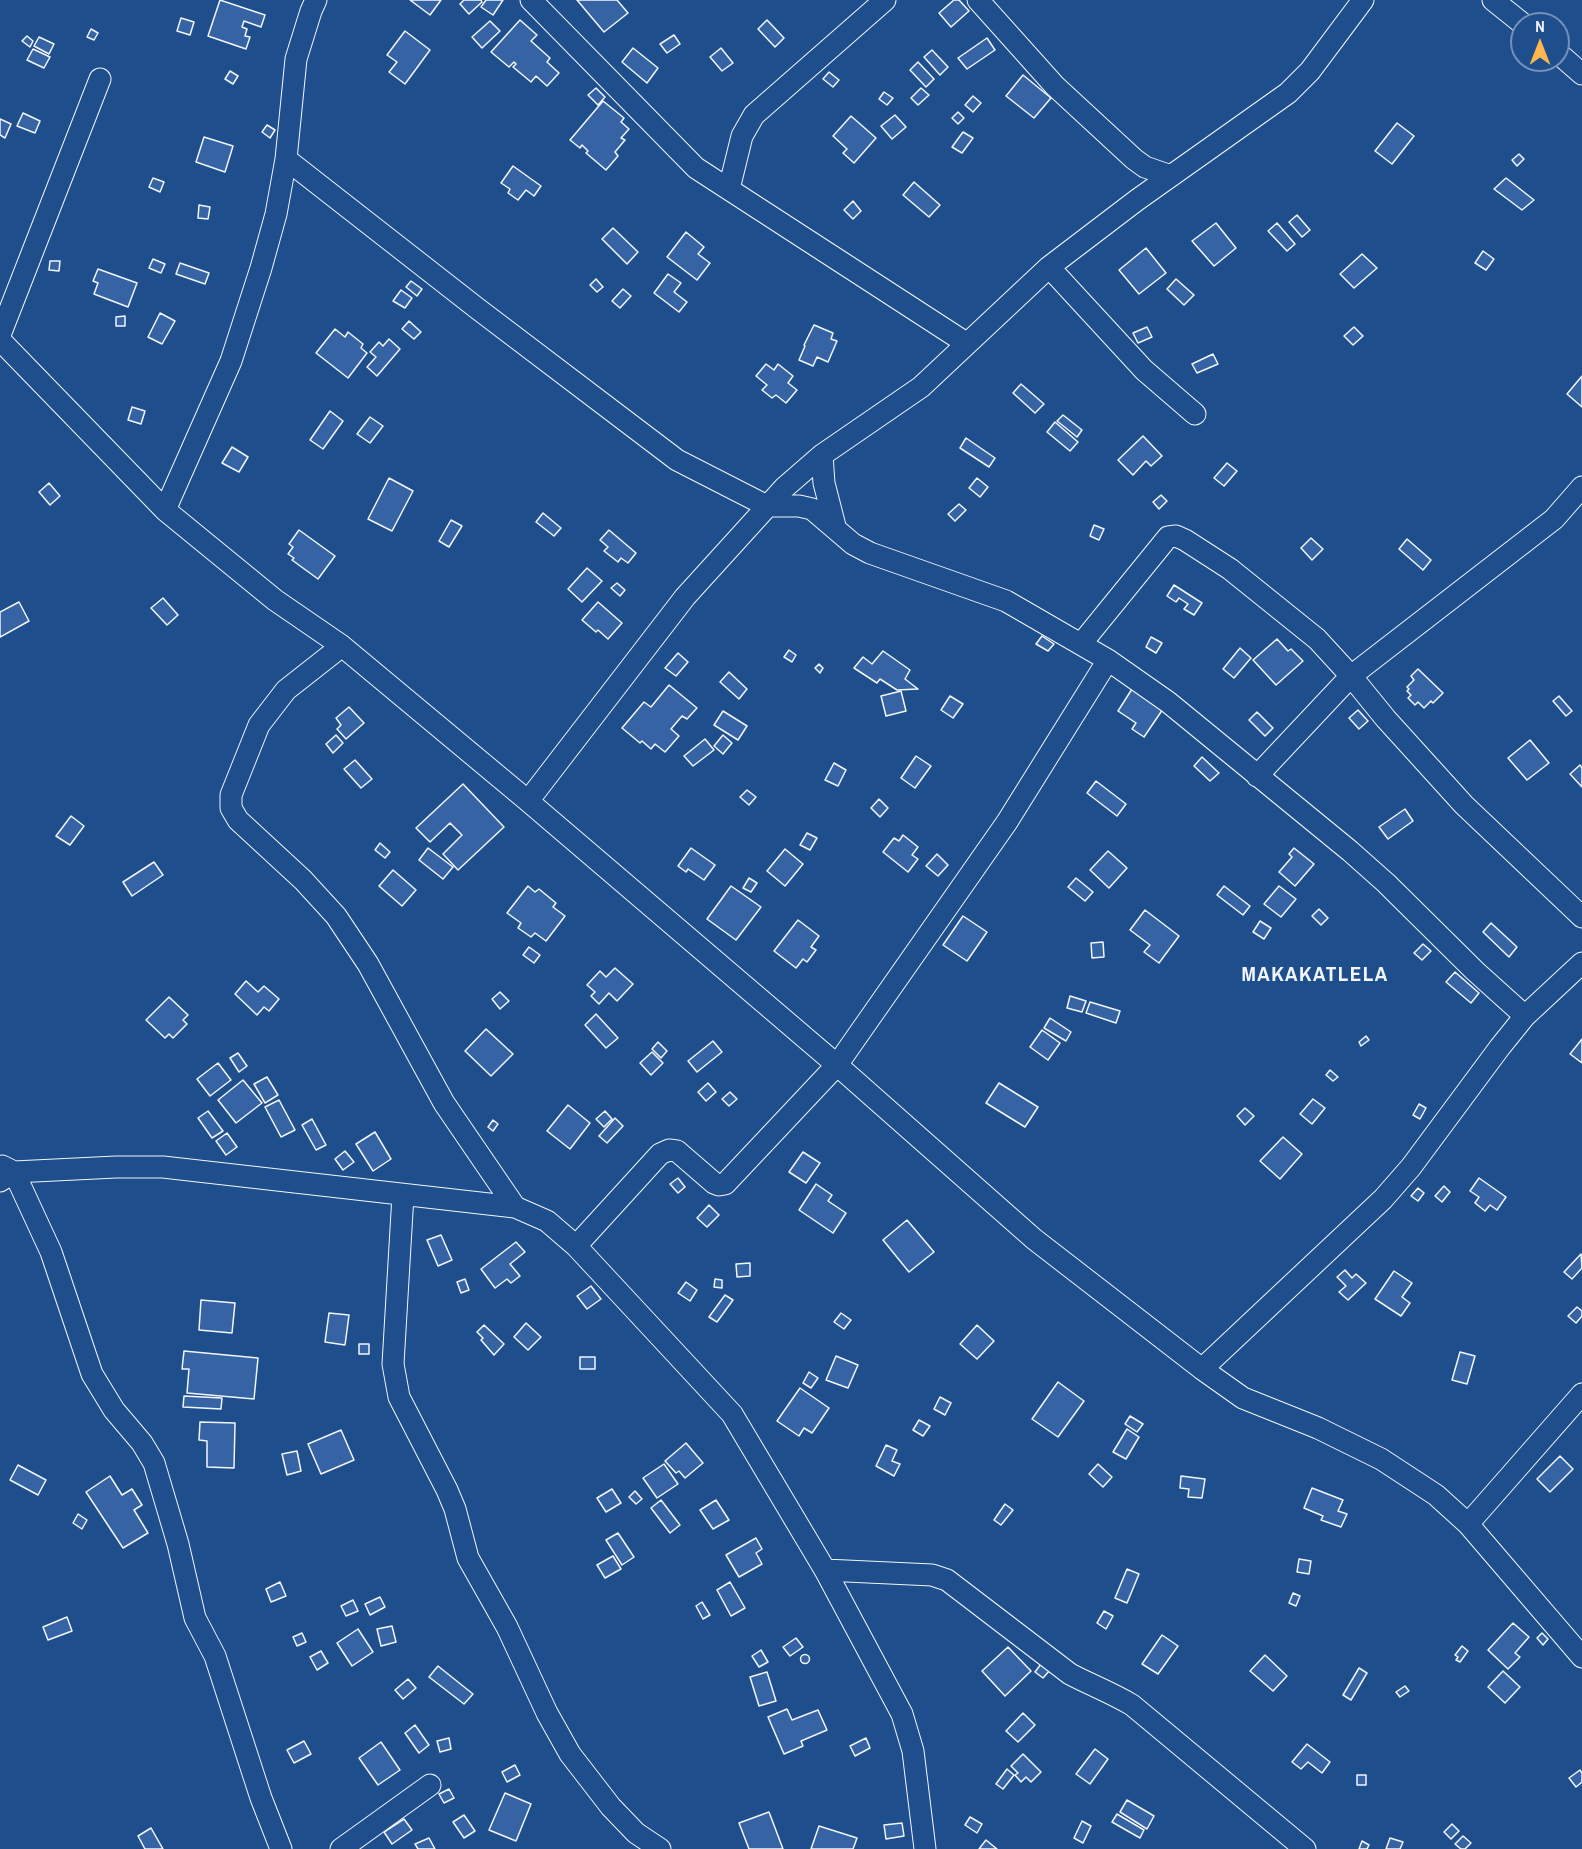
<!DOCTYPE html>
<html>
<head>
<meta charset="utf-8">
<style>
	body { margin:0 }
	#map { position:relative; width:1582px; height:1849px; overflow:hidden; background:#1f4e8c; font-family:"Archivo Narrow",sans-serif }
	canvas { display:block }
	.north { position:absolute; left:1510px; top:12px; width:60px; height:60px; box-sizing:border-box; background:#1f4e8c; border:2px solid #7391ba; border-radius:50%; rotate:0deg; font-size:16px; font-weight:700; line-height:24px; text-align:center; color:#f2f6ff }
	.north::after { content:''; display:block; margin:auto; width:21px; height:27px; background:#ffb74d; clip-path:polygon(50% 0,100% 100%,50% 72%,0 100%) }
</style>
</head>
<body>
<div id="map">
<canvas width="1582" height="1849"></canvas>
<div class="north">N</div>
</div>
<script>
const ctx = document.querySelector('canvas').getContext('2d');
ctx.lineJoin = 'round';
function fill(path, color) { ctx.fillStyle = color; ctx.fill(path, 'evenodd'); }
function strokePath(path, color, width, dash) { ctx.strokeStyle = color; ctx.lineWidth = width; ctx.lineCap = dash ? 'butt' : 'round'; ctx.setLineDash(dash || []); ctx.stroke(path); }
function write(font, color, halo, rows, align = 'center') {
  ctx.font = font + ' "Archivo Narrow",sans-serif'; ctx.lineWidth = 4.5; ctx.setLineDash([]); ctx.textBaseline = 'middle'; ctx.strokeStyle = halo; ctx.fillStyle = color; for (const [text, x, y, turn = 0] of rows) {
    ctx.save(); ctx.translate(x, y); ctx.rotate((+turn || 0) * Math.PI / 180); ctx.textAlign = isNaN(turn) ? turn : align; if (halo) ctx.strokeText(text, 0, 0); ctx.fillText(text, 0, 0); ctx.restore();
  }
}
const building = new Path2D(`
	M220 0 265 15 261 27 244 21 242 27 247 29 245 36 250 37 246 49 208 36Z
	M410 0H441L430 15Z
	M464 0H481L482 2 469 14 460 4Z
	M486 0H503L493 15 481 7Z
	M577 0H617L628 13 604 32Z
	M954 0H959L969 11 951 27 939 13Z
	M181 18 194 22 190 35 177 31Z
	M520 20 537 35 531 41 550 58 547 62 559 73 547 86 536 76 531 82 513 67 516 64 514 62 509 67 491 52Z
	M767 20 784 38 775 47 758 29Z
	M490 21 500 31 482 48 472 37Z
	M91 29 98 33 94 40 87 37Z
	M405 31 430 50 405 84 389 72 397 62 387 55Z
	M674 35 680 44 667 53 660 44Z
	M27 36 33 41 30 47 22 41Z
	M39 37 54 44 49 54 34 46Z
	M987 38 995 50 967 69 958 58Z
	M633 48 658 68 647 83 622 62Z
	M721 48 733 63 722 71 710 57Z
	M33 49 50 57 44 68 27 60Z
	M932 50 948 67 940 75 924 57Z
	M918 62 934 79 926 87 910 70Z
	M230 71 238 76 233 84 225 79Z
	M829 72 839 80 833 87 823 79Z
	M1023 75 1051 98 1034 118 1006 96Z
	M596 88 605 97 598 105 588 95Z
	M921 88 929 95 918 105 911 98Z
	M884 92 893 98 887 105 879 99Z
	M973 96 981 103 973 112 965 105Z
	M603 101 624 118 621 122 629 129 621 138 625 140 615 152 618 156 606 170 586 153 588 151 582 145 580 148 570 140Z
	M958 112 964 118 958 124 952 118Z
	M23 113 40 121 35 133 17 126Z
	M895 115 906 127 892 139 881 126Z
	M851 116 876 138 854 163 843 153 847 149 833 136Z
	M0 119 11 124 5 138 0 135Z
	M1397 123 1414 136 1392 164 1375 151Z
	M267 125 275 130 270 138 262 132Z
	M963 132 973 138 962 153 952 147Z
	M204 137 233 146 225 172 196 162Z
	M1519 154 1524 159 1517 166 1512 160Z
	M513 166 541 186 534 196 526 190 518 200 508 193 510 189 501 183Z
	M153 178 164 182 160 192 149 187Z
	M1506 178 1534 200 1522 210 1494 189Z
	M914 182 940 205 929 217 903 195Z
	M853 201 861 211 853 219 844 210Z
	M199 205 210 207 208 219 198 218Z
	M1297 215 1310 230 1302 237 1289 222Z
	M1216 223 1236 248 1214 266 1192 241Z
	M1277 223 1295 244 1287 251 1268 231Z
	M613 228 638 252 627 264 602 239Z
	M686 232 704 247 698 254 710 263 697 280 667 257Z
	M1146 248 1166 273 1139 294 1119 270Z
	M1483 251 1494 259 1486 270 1475 263Z
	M1362 254 1377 268 1354 288 1340 274Z
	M153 259 165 264 161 273 149 268Z
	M50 261H60L59 271 49 270Z
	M180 263 209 273 205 284 176 274Z
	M98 269 137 283 128 307 94 294 98 283 93 281Z
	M668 274 681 283 674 292 687 302 679 312 654 293Z
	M596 279 603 287 597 292 590 285Z
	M1176 279 1194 295 1184 305 1167 289Z
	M411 281 422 289 417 296 406 287Z
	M623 289 631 296 620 308 612 301Z
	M401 290 412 298 405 308 393 301Z
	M160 313 175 321 162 344 148 337Z
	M125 316V326H116V317Z
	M409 321 421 332 414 339 402 329Z
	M814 325 833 333 831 339 837 341 828 362 817 357 813 366 799 360 805 346 804 345Z
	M1147 327 1152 337 1138 343 1133 333Z
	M1354 327 1363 336 1353 345 1344 336Z
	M335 329 345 337 348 332 363 344 361 348 367 353 348 378 316 353Z
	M389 339 400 349 377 376 367 367 376 357 370 352 379 342 383 346Z
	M1213 354 1218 364 1197 373 1192 364Z
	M766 364 774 370 778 364 793 376 788 383 797 390 786 403 776 395 772 398 762 390 767 385 756 376Z
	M1582 376V407L1567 394Z
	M1021 384 1044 404 1035 413 1013 393Z
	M132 407 145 411 141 424 128 420Z
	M330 411 343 421 323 449 310 440Z
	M1063 415 1082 430 1077 437 1057 421Z
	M370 417 383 426 370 443 357 434Z
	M1055 422 1078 442 1070 451 1047 432Z
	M1143 436 1162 456 1151 466 1146 461 1133 475 1118 460Z
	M966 438 995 458 989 467 960 448Z
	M232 447 248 457 239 472 222 463Z
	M1227 463 1237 471 1224 486 1214 478Z
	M389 478 413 491 392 531 368 519Z
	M977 478 988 487 980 497 969 488Z
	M49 483 60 496 50 505 39 492Z
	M1161 495 1167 501 1159 509 1153 502Z
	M959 504 966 510 955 521 948 514Z
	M543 513 561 528 554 536 536 522Z
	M451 520 462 526 449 547 439 541Z
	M1094 525 1104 529 1099 540 1090 536Z
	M299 530 335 556 318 579 292 560 294 558 288 554 293 547 289 544Z
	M609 530 636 553 628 563 621 558 618 562 604 551 608 547 600 540Z
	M1311 538 1323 549 1312 560 1301 548Z
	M1407 539 1431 560 1423 570 1399 549Z
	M587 568 602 581 582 602 568 589Z
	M617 583 625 590 620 596 611 588Z
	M1174 585 1202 603 1194 615 1184 609 1188 604 1179 598 1176 602 1167 596Z
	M163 598 178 615 167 625 151 608Z
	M19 602 29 621 0 637V612Z
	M598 602 622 623 608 639 598 630 596 632 582 620Z
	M1042 636 1054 644 1048 651 1036 644Z
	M1151 637 1162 643 1156 653 1146 647Z
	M1277 639 1288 651 1291 649 1303 661 1276 685 1253 660Z
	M1240 648 1251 658 1234 678 1223 669Z
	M789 650 796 655 792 662 784 657Z
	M883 651 910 670 905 679 918 689 897 690 880 679 877 683 854 668 863 657 872 664Z
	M678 653 688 662 676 676 665 668Z
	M819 664 823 668 820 673 815 668Z
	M1418 669 1443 693 1433 703 1431 701 1424 708 1418 702 1415 705 1408 698 1411 695 1407 691 1409 689 1407 687 1414 680 1411 676Z
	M729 672 747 689 739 699 720 682Z
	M669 685 697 708 687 719 682 716 671 729 679 736 665 752 655 744 651 749 642 741 640 743 622 728 644 702 651 707Z
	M1132 689 1163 709 1144 737 1132 729 1136 723 1118 711Z
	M901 691 906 711 886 716 881 696Z
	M950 696 963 704 953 718 941 710Z
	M1559 696 1572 711 1566 716 1553 701Z
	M349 707 364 723 346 739 337 729 341 725 336 718Z
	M1358 710 1368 721 1359 729 1349 718Z
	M723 711 747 726 738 740 714 725Z
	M1257 712 1273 728 1265 736 1249 720Z
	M336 735 343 743 333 753 326 744Z
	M723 735 732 743 723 754 714 746Z
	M705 739 714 750 693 766 684 756Z
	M1530 740 1549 763 1527 780 1508 758Z
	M916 756 931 766 915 788 901 778Z
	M1202 757 1219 773 1210 781 1194 766Z
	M355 760 372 779 361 788 344 769Z
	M834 763 846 770 838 786 825 780Z
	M1580 765 1582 768V787L1570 774Z
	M1096 781 1126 804 1117 816 1087 793Z
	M463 784 504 827 458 870 443 854 462 835 450 823 430 842 416 828Z
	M747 790 756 797 749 805 740 797Z
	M879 799 888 808 880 817 871 808Z
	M1405 809 1413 821 1388 839 1379 827Z
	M71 816 84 826 70 845 56 836Z
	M807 833 817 838 810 850 800 845Z
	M903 835 918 847 912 855 918 859 908 872 883 852 894 838 899 841Z
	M380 843 390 852 385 858 375 850Z
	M428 848 453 867 443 879 419 860Z
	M691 848 715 865 704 880 688 869 686 872 678 866Z
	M1294 848 1314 864 1295 886 1279 872 1292 857 1289 854Z
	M785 849 803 864 785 886 767 871Z
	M1108 851 1127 868 1109 888 1090 870Z
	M937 854 948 865 938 876 926 866Z
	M154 862 163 875 132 896 123 882Z
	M393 870 416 890 402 906 379 886Z
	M749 878 757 883 751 892 743 888Z
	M1076 878 1093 892 1085 901 1068 887Z
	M528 886 535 892 539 889 556 903 553 907 565 916 546 941 535 933 531 937 518 928 521 923 507 913Z
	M731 886 761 907 736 940 707 919Z
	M1224 886 1250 906 1243 915 1217 895Z
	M1279 886 1296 899 1281 917 1264 904Z
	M1319 909 1328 918 1321 925 1312 916Z
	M1145 910 1179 936 1159 963 1144 952 1150 945 1130 930Z
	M963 916 987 932 967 961 943 945Z
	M798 920 819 936 811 947 816 950 807 962 803 959 796 968 774 951Z
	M1260 921 1271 928 1264 939 1253 932Z
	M1491 923 1517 947 1509 957 1483 932Z
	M1103 942 1104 957 1092 958 1091 943Z
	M1423 944 1431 951 1422 960 1414 953Z
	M529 947 540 955 534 963 523 955Z
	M615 968 633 984 617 1001 609 993 599 1004 591 996 595 992 587 985 600 971 606 977Z
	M1455 972 1479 993 1471 1003 1446 982Z
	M246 981 258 992 264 986 279 999 269 1011 264 1007 257 1015 235 994Z
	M500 992 509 1001 500 1009 492 999Z
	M1070 996 1086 1001 1082 1012 1067 1008Z
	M169 997 188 1015 183 1020 187 1024 173 1038 169 1034 165 1038 146 1020Z
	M1090 1002 1120 1011 1116 1023 1086 1013Z
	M596 1014 618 1038 606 1048 585 1025Z
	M1050 1018 1071 1032 1066 1041 1044 1028Z
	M486 1029 513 1054 491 1076 465 1051Z
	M1042 1030 1060 1043 1048 1060 1030 1047Z
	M1366 1036 1369 1040 1361 1046 1359 1042Z
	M1582 1039V1063L1570 1054Z
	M713 1041 722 1052 697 1072 688 1061Z
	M658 1042 667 1051 661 1058 652 1049Z
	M652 1052 663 1063 651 1075 640 1063Z
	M238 1053 247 1066 239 1072 230 1058Z
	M218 1063 231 1080 210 1096 197 1079Z
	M1330 1070 1338 1077 1333 1081 1326 1075Z
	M267 1077 278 1095 265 1103 254 1084Z
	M243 1080 262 1103 236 1123 218 1100Z
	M708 1083 716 1092 706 1101 698 1092Z
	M999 1083 1038 1107 1025 1127 986 1103Z
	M730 1092 737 1099 729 1106 722 1099Z
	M1313 1099 1325 1108 1312 1124 1300 1114Z
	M279 1100 295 1130 281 1137 265 1107Z
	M1419 1104 1426 1108 1420 1119 1413 1115Z
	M568 1105 590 1123 570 1149 547 1131Z
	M1245 1108 1254 1116 1245 1125 1237 1116Z
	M208 1111 223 1131 212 1138 198 1118Z
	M605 1111 612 1119 604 1127 596 1119Z
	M615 1118 623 1126 607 1143 599 1136Z
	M312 1119 326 1145 316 1150 302 1125Z
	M493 1120 498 1124 493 1131 488 1127Z
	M375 1132 391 1159 373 1171 356 1144Z
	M227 1133 237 1147 226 1155 216 1141Z
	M1283 1137 1302 1154 1280 1179 1260 1161Z
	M345 1151 354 1162 343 1170 335 1159Z
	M803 1152 820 1163 806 1183 789 1172Z
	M678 1178 685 1187 678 1193 670 1184Z
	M1479 1178 1506 1197 1497 1210 1490 1205 1485 1211 1475 1203 1479 1197 1470 1191Z
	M816 1184 832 1195 828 1201 846 1213 833 1233 799 1210Z
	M1444 1186 1450 1192 1442 1202 1435 1196Z
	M1418 1188 1424 1193 1418 1201 1411 1196Z
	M709 1205 719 1215 707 1227 697 1218Z
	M907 1220 934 1252 909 1272 883 1240Z
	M441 1235 452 1260 438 1266 427 1240Z
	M516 1242 525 1252 510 1264 520 1276 511 1283 507 1279 495 1288 481 1269Z
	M1581 1254 1582 1268 1572 1279 1564 1272Z
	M750 1263V1276L737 1277 736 1264Z
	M1345 1270 1352 1278 1356 1274 1366 1283 1348 1300 1339 1292 1346 1286 1337 1277Z
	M1394 1271 1412 1283 1402 1297 1410 1303 1401 1316 1375 1299Z
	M465 1279 469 1290 461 1293 457 1282Z
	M715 1279 722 1280V1288L714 1287Z
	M686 1282 697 1290 690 1301 678 1293Z
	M591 1286 601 1299 587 1309 577 1296Z
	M725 1295 733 1300 717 1322 709 1317Z
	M201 1300 235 1303 232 1333 199 1330Z
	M1577 1307 1582 1311V1316L1576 1323 1568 1316Z
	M329 1313 349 1315 345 1345 325 1342Z
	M841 1313 851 1320 844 1329 834 1322Z
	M526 1323 541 1337 528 1350 514 1337Z
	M484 1325 504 1344 494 1355 481 1340 483 1338 477 1332Z
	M977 1325 994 1341 977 1359 960 1344Z
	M359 1344H369V1354H359Z
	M184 1351 258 1358 254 1399 187 1393 189 1369H182Z
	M1460 1352 1475 1356 1467 1384 1452 1380Z
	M836 1356 858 1365 848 1388 826 1380Z
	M580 1357H595V1369H580Z
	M809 1372 818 1378 811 1388 803 1383Z
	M1058 1382 1084 1401 1058 1437 1032 1419Z
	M800 1388 829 1408 812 1433 804 1428 799 1436 777 1421Z
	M184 1396 222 1398 221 1409 183 1407Z
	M940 1397 951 1403 945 1415 934 1409Z
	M1130 1416 1143 1424 1137 1432 1125 1424Z
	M919 1420 930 1426 923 1436 913 1430Z
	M200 1422 235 1423 234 1468 207 1467V1441L199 1440Z
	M1127 1429 1139 1437 1126 1459 1113 1452Z
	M341 1430 354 1460 321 1474 308 1444Z
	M686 1443 703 1463 685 1478 679 1471 676 1473 665 1461Z
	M886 1445 897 1450 892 1461 900 1464 894 1476 876 1466Z
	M297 1451 301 1471 287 1475 282 1454Z
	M1560 1456 1573 1469 1550 1492 1537 1479Z
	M664 1464 678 1484 657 1498 643 1478Z
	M1098 1464 1112 1477 1103 1487 1089 1474Z
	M18 1465 46 1480 38 1495 10 1480Z
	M110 1476 122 1495 132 1489 142 1505 134 1510 148 1533 123 1548 86 1492Z
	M1181 1476 1205 1479 1202 1498 1188 1497 1189 1489 1180 1488Z
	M1312 1488 1343 1500 1338 1511 1347 1514 1341 1527 1321 1520 1323 1516 1304 1508Z
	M612 1489 621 1503 606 1512 597 1498Z
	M635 1491 642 1499 636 1504 629 1497Z
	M661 1500 680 1525 670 1533 651 1508Z
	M716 1500 729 1520 713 1529 700 1510Z
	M1005 1504 1013 1510 1001 1525 994 1520Z
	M78 1514 87 1520 82 1529 73 1523Z
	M618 1533 634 1557 622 1565 606 1540Z
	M756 1538 762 1549 756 1553 762 1564 739 1577 726 1555Z
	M613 1556 621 1569 605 1578 597 1565Z
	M1299 1559 1311 1561 1309 1574 1297 1572Z
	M1127 1569 1139 1574 1127 1603 1115 1598Z
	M280 1582 286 1596 271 1602 266 1589Z
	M730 1582 745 1608 731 1616 717 1590Z
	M1293 1593 1300 1596 1296 1606 1289 1603Z
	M380 1597 385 1607 370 1615 365 1604Z
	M353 1600 358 1611 346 1616 341 1606Z
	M702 1602 710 1615 703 1619 696 1606Z
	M1104 1611 1113 1616 1106 1629 1097 1623Z
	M67 1617 72 1631 48 1640 43 1627Z
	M1513 1623 1529 1637 1515 1653 1520 1657 1508 1669 1488 1650Z
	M392 1626 396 1642 381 1646 377 1629Z
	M358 1629 373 1652 352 1666 337 1643Z
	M302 1633 306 1642 297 1646 293 1637Z
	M1542 1633 1548 1639 1543 1645 1537 1638Z
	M1162 1635 1178 1646 1158 1674 1142 1664Z
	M796 1638 803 1647 790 1656 783 1647Z
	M1462 1646 1468 1651 1460 1662 1456 1660 1458 1657 1455 1655Z
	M1008 1647 1031 1671 1005 1696 982 1671Z
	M761 1650 768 1662 759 1667 752 1656Z
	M321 1651 328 1663 317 1670 310 1657Z
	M800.5 1659a4.5 4.5 0 1 1 9 0a4.5 4.5 0 1 1-9 0Z
	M1265 1655 1287 1676 1273 1691 1250 1671Z
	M1041 1664 1050 1670 1043 1678 1035 1672Z
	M438 1666 473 1694 464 1704 429 1677Z
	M1359 1668 1367 1673 1351 1700 1343 1695Z
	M1503 1671 1520 1687 1505 1703 1488 1687Z
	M767 1672 776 1701 759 1706 750 1677Z
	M408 1679 416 1688 403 1699 395 1690Z
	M1405 1686 1409 1691 1400 1697 1396 1692Z
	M787 1709 792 1720 818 1710 827 1730 801 1741 803 1746 784 1754 768 1717Z
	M1023 1713 1035 1725 1018 1742 1006 1731Z
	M415 1725 429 1745 419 1753 405 1733Z
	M449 1738 451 1749 440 1752 437 1741Z
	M866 1738 870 1748 855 1756 850 1746Z
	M304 1741 311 1754 294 1763 287 1750Z
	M381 1742 400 1770 378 1785 359 1758Z
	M1307 1744 1330 1762 1322 1773 1308 1762 1301 1769 1292 1762Z
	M1095 1749 1108 1759 1090 1784 1076 1774Z
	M1023 1754 1041 1772 1031 1782 1026 1777 1021 1782 1015 1775 1018 1773 1011 1766Z
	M515 1765 520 1775 507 1782 502 1772Z
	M1007 1769 1014 1775 1003 1789 996 1784Z
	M1580 1770 1582 1773V1782L1576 1787 1569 1778Z
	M1357 1775H1366V1785H1357Z
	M449 1789 454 1798 444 1803 439 1794Z
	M505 1793 531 1804 516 1841 489 1830Z
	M1127 1800 1154 1816 1147 1829 1120 1812Z
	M769 1812 783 1849H749L739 1823Z
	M1117 1814 1144 1830 1140 1838 1112 1822Z
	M464 1815 475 1831 464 1838 453 1822Z
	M970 1817 982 1824 977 1833 965 1825Z
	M404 1819 412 1830 392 1844 384 1832Z
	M1082 1821 1091 1826 1083 1843 1074 1838Z
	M902 1823 904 1836 886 1839 884 1825Z
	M1452 1824 1459 1831 1451 1839 1444 1832Z
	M819 1826 857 1838 853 1849H811Z
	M151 1828 163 1849H145L138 1836Z
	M1463 1836 1471 1843 1465 1849H1461L1455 1844Z
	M429 1838 435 1849H418L415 1844Z
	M1390 1838 1403 1842 1400 1849H1386Z
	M986 1840 997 1849H979Z
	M1362 1841 1369 1845 1367 1849H1359Z`);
const minor = new Path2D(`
	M531 0 696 168 966 343
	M978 0 1055 86 1134 159 1145 167 1171 176
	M1493 0 1523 24
	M1558 53 1582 74
	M286 159 478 309 677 460 767 506H799L812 509 853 544 870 553 1006 601 1108 660 1168 702 1350 851 1386 883 1475 971 1525 1016
	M729 189 742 136 754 115 885 0
	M1049 267 1144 370 1195 414
	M0 335 100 79
	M0 340 165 510 275 600 342 646 528 801 837 1065 1034 1239 1202 1369 1243 1398 1318 1428 1381 1459 1436 1495 1468 1524 1582 1657
	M822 455 824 483 835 526
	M165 510 231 361 261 268 276 214 286 159 296 59 311 11 316 0
	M1081 644 1168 537 1176 536 1185 540 1230 569 1317 639 1351 676 1386 719 1464 805 1582 917
	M342 646 286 690 259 725 231 795V808L238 820 303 880 336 916 368 964 444 1103 515 1207
	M1257 776 1351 676 1554 519 1582 487
	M528 801 685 597 784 488 822 455 921 387 1049 267 1137 200 1288 93 1310 71 1363 0
	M2 1166 14 1172 51 1252 92 1374 114 1410 142 1443 154 1463 178 1544 195 1618 215 1656 261 1798 281 1849
	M0 1181 14 1172 116 1167H163L515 1207 547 1221 576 1246 732 1414 825 1570 902 1714 913 1751 925 1849
	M403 1195 393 1364 399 1397 447 1490 455 1509 468 1558 507 1627 547 1713 570 1754 611 1807 636 1833 660 1849
	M576 1246 660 1154 669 1150 677 1151 714 1183 719 1185 725 1184 837 1065 1007 822 1108 660
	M1202 1369 1383 1199 1411 1167 1500 1047 1525 1016 1582 963
	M1468 1524 1582 1394
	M825 1570 932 1575 947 1580 1070 1674C1091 1685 1112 1693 1132 1705L1305 1849
	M341 1849 430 1785`);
const districtNames = [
	["MAKAKATLELA",1315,975]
];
fill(building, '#3563a3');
strokePath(building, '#f2f6ff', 1.5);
strokePath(minor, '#f2f6ff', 23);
strokePath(minor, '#1f4e8c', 21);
ctx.letterSpacing = '1.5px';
write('bold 21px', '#f2f6ff', '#1f4e8c', districtNames);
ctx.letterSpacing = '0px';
</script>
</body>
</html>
